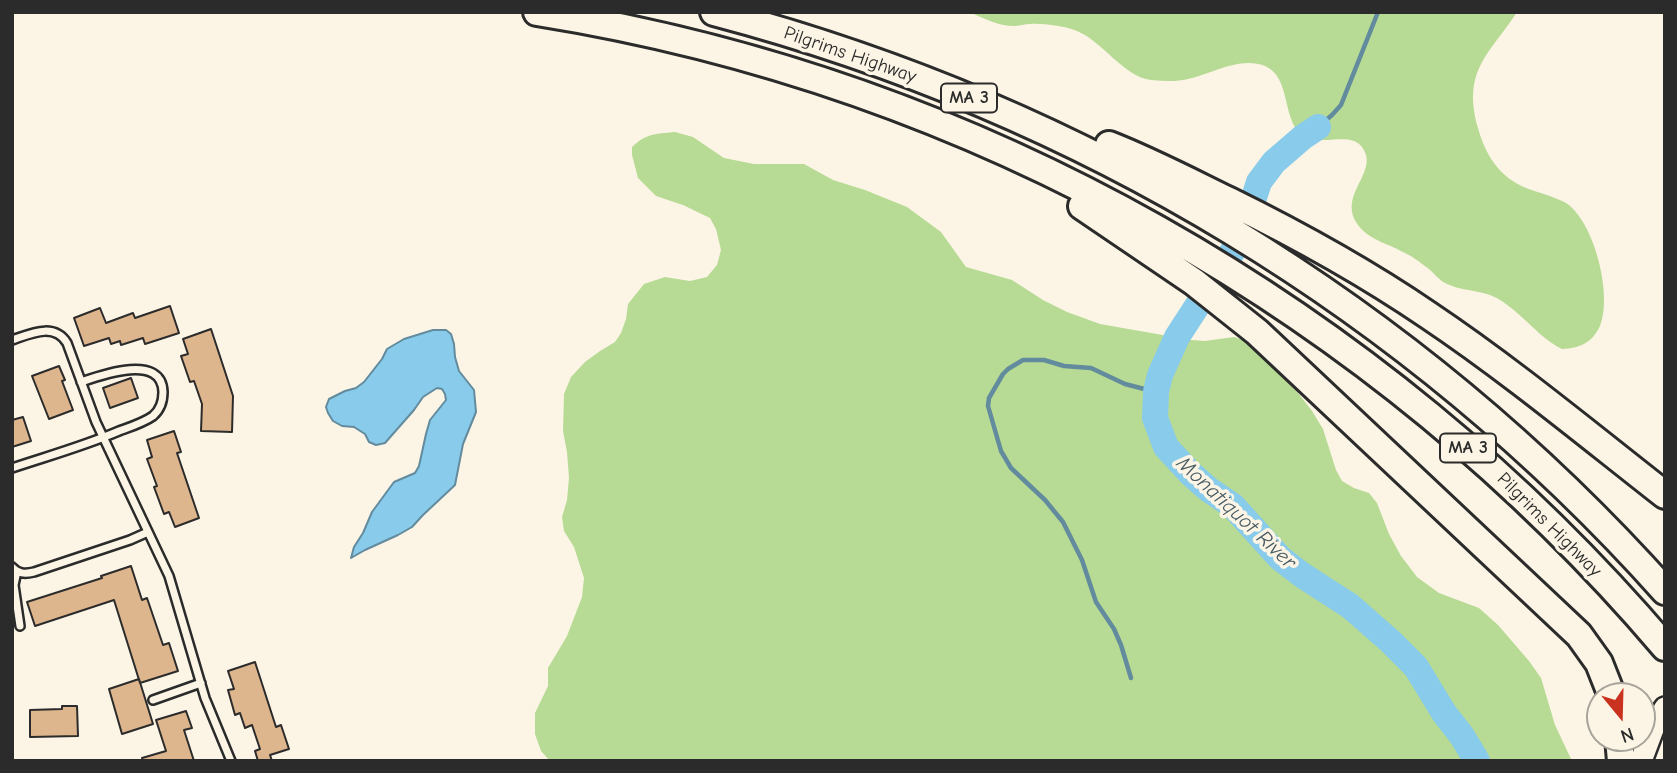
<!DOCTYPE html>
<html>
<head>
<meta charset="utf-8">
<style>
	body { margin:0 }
	#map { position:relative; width:1677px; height:773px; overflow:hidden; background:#fcf5e5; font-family:"Comic Neue",sans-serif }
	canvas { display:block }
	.frame { position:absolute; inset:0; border:14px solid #2b2b2b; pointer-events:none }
	.north { position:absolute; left:1586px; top:682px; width:70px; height:70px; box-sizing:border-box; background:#fcf5e5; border:2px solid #a8a49b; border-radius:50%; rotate:161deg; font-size:19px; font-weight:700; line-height:28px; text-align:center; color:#2b2b2b }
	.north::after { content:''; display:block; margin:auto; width:24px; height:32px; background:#c8321e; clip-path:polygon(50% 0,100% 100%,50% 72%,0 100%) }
</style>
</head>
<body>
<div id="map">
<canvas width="1677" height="773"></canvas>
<div class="frame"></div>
<div class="north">N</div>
</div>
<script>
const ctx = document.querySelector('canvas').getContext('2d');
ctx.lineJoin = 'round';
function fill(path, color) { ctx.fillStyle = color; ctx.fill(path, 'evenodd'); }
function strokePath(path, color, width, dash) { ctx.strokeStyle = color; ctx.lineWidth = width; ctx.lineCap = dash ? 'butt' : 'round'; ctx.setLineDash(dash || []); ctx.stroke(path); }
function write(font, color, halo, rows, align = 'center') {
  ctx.font = font + ' "Comic Neue",sans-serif'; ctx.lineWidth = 7; ctx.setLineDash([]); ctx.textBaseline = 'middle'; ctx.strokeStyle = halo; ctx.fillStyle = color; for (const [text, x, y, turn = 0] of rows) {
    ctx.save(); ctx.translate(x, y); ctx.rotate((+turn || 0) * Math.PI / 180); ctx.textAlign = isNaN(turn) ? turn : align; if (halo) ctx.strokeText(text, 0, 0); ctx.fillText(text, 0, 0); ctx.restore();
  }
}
const green = new Path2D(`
	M969 12H1517C1489 55 1462 70 1478 128 1485 154 1499 177 1526 188 1539 193 1553 196 1566 203 1594 221 1613 295 1600 326 1592 343 1580 348 1562 349 1538 337 1523 314 1500 300 1483 289 1462 292 1445 283 1439 280 1434 273 1429 269 1421 263 1412 256 1403 252 1387 243 1369 240 1358 225 1338 198 1372 177 1366 155 1357 125 1321 150 1301 134 1282 119 1291 77 1265 66 1239 56 1212 74 1188 79 1176 82 1163 81 1151 80 1124 77 1102 41 1077 31 1066 26 1041 23 1030 24 1025 24 1019 26 1014 26 998 26 983 18 969 12Z
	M675 132 693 137 724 158 754 164H804L833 180 865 190 907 207 941 232 966 267 1012 280 1043 300 1067 312 1100 324 1191 340 1205 341 1234 337 1246 341 1268 359 1295 389 1312 411 1323 429 1336 470 1342 481 1354 488 1369 493 1377 503 1389 534 1401 556 1417 577 1439 593 1479 608 1498 625 1529 661 1541 678 1555 725 1572 761H550L541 751 535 734V713L548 686V668L567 636 582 597 584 578 574 547 564 531 562 517 567 500 569 478 567 452 563 431 564 394 571 377 585 362 600 351 615 342 621 333 626 319 628 304 644 284 665 277 690 281 707 277 717 265 721 250 716 229 710 218 683 205 656 196 638 178 632 155V147C647 133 655 134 675 132Z`);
const water = new Path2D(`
	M433 330H446L451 334 454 344 455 357 459 371 474 390 476 412 463 444 455 485 423 515 412 527 398 535 365 550 351 558 354 547 363 533 372 512 394 482 415 473 419 466 426 434 430 420 446 400 445 394 442 389 437 388 423 397 414 410 385 443 376 445 369 442 365 434 354 427 342 426 333 421 328 413 326 407 329 399 345 391 356 388 364 382 382 359 387 349 404 339Z`);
const stream = new Path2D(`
	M1318 127 1332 115 1341 105 1378 12
	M1131 678 1121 645 1114 629 1096 602 1082 560 1063 522 1045 500 1011 468 1001 451 988 406 989 398 1003 374 1008 369 1023 360H1044L1064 366 1091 368 1125 384 1156 392`);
const river = new Path2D(`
	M1318 127 1303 137 1274 162 1259 182 1246 223 1238 243 1177 337 1160 375 1156 392 1155 418 1166 447 1190 473 1208 489 1233 506 1280 558 1302 575 1350 606 1390 641 1416 667 1444 713 1462 736 1477 761`);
const building = new Path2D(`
	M170 306 179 333 145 344 143 338 121 345 120 341 111 344 109 338 84 346 74 318 100 308 106 323 133 313 135 318Z
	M211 329 233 396 232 432 201 431 202 404 194 381 190 382 181 356 188 354 183 339Z
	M59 366 65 380 62 381 73 410 49 419 32 376Z
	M131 378 138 398 110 408 103 388Z
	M23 417 31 441 12 447V420Z
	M174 431 181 452 177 453 199 518 175 527 169 512 164 514 154 487 157 486 147 459 152 457 147 440Z
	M131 566 142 600 147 598 163 645 169 643 178 671 140 683 114 600 35 626 27 602 102 578 101 576Z
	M255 662 276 727 281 725 289 749 270 755 272 761H258L255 751 260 749 252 725 245 728 240 713 235 715 228 690 234 689 228 671Z
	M139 679 153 724 122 734 109 689Z
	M62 706H77L78 736 30 737V710L62 709Z
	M186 711 192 728 184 730 194 761H143L142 758 166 751 156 720Z`);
const lane = new Path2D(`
	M12 340C30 334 54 322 67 343L96 422 169 576 205 698 231 761
	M12 468C48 456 84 446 119 431 130 427 143 423 153 416 160 410 163 401 163 392 162 353 101 375 81 382
	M12 567C18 574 25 574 34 572L130 540 148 532
	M17 571 14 585 20 626
	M153 700 201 683`);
const secondary = new Path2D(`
	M1641 761 1653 729 1665 708`);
const highway = new Path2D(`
	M537 12C975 82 1377 309 1665 647
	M714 12C1082 109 1411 307 1665 591
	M1109 145C1150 161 1190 182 1229 201 1298 235 1365 272 1428 315 1510 370 1587 434 1665 495
	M1082 206 1194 282 1257 332 1579 635 1599 663 1612 696
	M1619 738 1621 761`);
const shields = [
	[969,98,56],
	[1468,448,56]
];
const shieldNames = [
	["MA 3",969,98],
	["MA 3",1468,448]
];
const streetNames = [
	["Pilgrims Highway",850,55,19],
	["Pilgrims Highway",1549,525,45]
];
const waterNames = [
	["Monatiquot River",1236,513,43]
];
fill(green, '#b7da95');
fill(water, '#89cbea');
strokePath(water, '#638b9e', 2);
strokePath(stream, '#638b9e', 4.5);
strokePath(river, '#89cbea', 26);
fill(building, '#deb68e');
strokePath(building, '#2b2b2b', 2);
strokePath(lane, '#2b2b2b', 12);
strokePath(secondary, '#2b2b2b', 26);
strokePath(highway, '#2b2b2b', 32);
strokePath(lane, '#fcf5e5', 7);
strokePath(secondary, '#fcf5e5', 21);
strokePath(highway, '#fcf5e5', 26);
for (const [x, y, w] of shields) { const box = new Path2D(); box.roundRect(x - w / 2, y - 14.5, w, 29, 5); ctx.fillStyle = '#fcf5e5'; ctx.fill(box); strokePath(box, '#2b2b2b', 2); }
write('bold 18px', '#2b2b2b', null, shieldNames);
write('19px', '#2b2b2b', '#fcf5e5', streetNames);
write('italic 21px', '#475b64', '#fcf5e5', waterNames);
</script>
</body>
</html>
